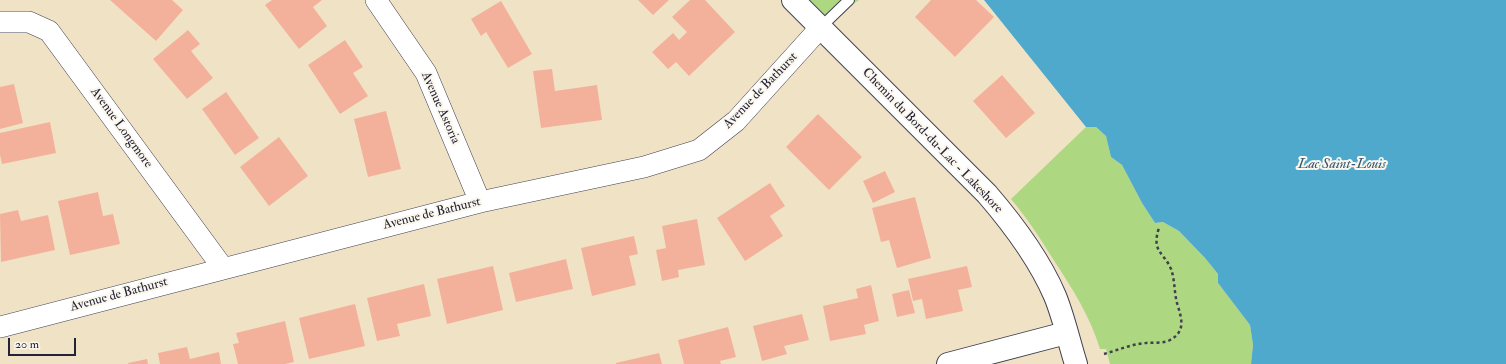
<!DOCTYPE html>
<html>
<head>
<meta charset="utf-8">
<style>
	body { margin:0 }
	#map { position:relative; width:1506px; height:364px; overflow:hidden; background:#f0e3c5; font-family:"IM FELL Double Pica",serif }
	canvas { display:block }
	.scale { position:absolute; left:8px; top:338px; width:68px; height:18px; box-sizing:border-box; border:2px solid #22223b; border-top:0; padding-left:5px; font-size:12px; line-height:14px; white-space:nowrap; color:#22223b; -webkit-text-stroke:3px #fbf7ec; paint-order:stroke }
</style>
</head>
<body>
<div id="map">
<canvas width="1506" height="364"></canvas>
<div class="scale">20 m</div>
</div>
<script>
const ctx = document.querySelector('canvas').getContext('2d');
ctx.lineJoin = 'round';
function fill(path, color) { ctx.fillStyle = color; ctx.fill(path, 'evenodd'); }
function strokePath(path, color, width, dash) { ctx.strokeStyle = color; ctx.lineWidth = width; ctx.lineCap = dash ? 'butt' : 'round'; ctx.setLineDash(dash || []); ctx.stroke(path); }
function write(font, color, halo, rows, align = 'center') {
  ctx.font = font + ' "IM FELL Double Pica",serif'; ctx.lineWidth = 4; ctx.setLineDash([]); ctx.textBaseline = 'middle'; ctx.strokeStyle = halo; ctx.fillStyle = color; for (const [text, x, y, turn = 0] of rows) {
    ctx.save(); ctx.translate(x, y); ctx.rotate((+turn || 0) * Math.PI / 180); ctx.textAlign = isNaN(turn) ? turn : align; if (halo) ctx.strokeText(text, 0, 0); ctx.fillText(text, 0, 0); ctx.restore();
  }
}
const green = new Path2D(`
	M793 0H859L820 28Z
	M1086 127H1096L1106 136 1111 157 1122 165 1142 203 1155 223 1163 222 1179 231 1205 258 1218 274V283L1250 325 1253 345 1251 364H1110L1106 349H1100C1090 316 1072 288 1053 259 1040 238 1027 218 1011 199Z`);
const water = new Path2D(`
	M984 0H1506V364H1251L1253 345 1250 325 1218 283V274L1205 258 1179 231 1163 222 1155 223 1142 203 1122 165 1111 157 1106 136 1096 127H1086Z`);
const building = new Path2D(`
	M110 0H172L183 10 156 41Z
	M272 0H322L313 7 327 26 299 49 265 5Z
	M638 0H669L653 15Z
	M690 0H705L735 32 689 76 676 62 668 69 652 52 673 33 679 40 687 32 672 17Z
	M931 0H976L994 17 955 57 915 17Z
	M501 1 532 54 508 68 486 32 481 36 471 19Z
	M188 30 200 44 191 51 213 78 187 99 153 59Z
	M345 40 363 67 353 73 368 96 340 114 308 65Z
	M552 69 555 91 597 85 602 120 541 128 533 71Z
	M1002 75 1035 113 1006 138 973 101Z
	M14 84 23 123 0 129V87Z
	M226 92 259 138 235 155 202 109Z
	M386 111 401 169 368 177 354 119Z
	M818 114 862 157 829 190 786 147Z
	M50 122 56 153 2 164 0 155V133Z
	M279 137 308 176 269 206 240 167Z
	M885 171 895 192 873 203 863 181Z
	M770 183 785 206 770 216 783 236 745 261 717 218Z
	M98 192 103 216 113 214 120 244 70 255 58 201Z
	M915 197 931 258 897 268 889 240 881 242 872 208Z
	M18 210 21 221 48 215 55 250 1 262 0 214Z
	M697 219 705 265 678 270 679 277 662 281 656 250 666 248 662 226Z
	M634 236 638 254 629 256 636 285 592 296 581 248Z
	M566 259 573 289 516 302 509 273Z
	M493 266 503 310 447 324 437 279Z
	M967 266 972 287 958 290 963 311 926 319 922 299 913 301 908 279Z
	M424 284 431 316 397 324 400 336 377 341 367 298Z
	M871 285 879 321 864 325 866 334 830 341 823 306 858 298 856 289Z
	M909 290 915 313 897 317 892 294Z
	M355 304 365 346 309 359 299 318Z
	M802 314 809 340 784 346 787 354 762 361 753 326Z
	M285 321 294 362 285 364H238L233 344 239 343 236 333Z
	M728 327 736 357 720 361 721 364H684L678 340Z
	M187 347 190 359 219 352 221 364H160L158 353Z
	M659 353 662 364H616V363Z
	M147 359 148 364H128V363Z`);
const path = new Path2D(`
	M1104 354C1118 350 1132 344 1146 343 1154 342 1163 344 1170 340 1187 331 1181 317 1177 303 1174 292 1175 280 1171 269 1164 252 1151 252 1159 228`);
const lane = new Path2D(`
	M820 28 849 0`);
const street = new Path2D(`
	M376 0 426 73 480 202
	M0 22H29L49 31 223 268
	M0 327 480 202 644 167 699 150 736 121 820 28`);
const secondary = new Path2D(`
	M793 0 987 194C1012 223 1040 261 1055 296 1064 318 1069 342 1076 364
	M948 364 1066 333`);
const streetNames = [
	["Avenue de Bathurst",761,91,-46],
	["Avenue Astoria",440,108,66],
	["Avenue Longmore",121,128,54],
	["Chemin du Bord-du-Lac - Lakeshore",932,141,46],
	["Avenue de Bathurst",432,214,-14],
	["Avenue de Bathurst",119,295,-15]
];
const waterNames = [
	["Lac Saint-Louis",1342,165]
];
fill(green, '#aed781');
fill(water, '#4fa9cd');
fill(building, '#f3b19b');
strokePath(lane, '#413f50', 12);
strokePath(street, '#413f50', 22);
strokePath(secondary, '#413f50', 24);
strokePath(path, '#413f50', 2.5, [3, 3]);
strokePath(lane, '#fff', 10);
strokePath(street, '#fff', 21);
strokePath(secondary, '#fff', 22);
write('13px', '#22223b', '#fbf7ec', streetNames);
write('italic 14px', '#345875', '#fbf7ec', waterNames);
</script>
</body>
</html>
